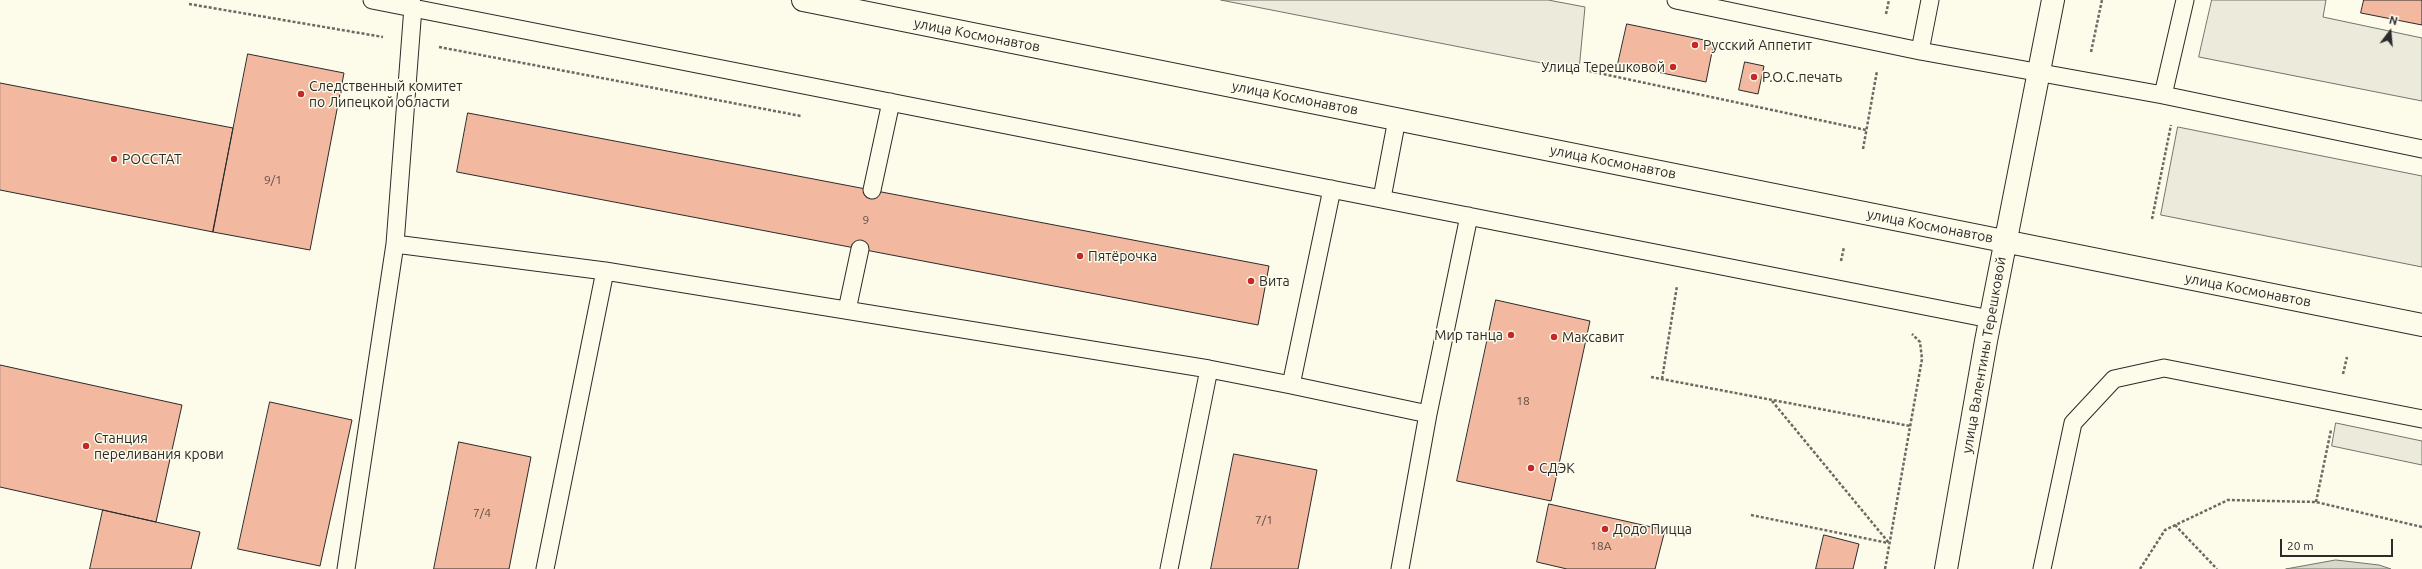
<!DOCTYPE html>
<html>
<head>
<meta charset="utf-8">
<style>
	body { margin:0 }
	#map { position:relative; width:2422px; height:569px; overflow:hidden; background:#fdfbea; font-family:Ubuntu,sans-serif }
	canvas { display:block }
	.north { position:absolute; left:2370px; top:12px; width:40px; height:40px; -webkit-text-stroke:3px #fdfbea; paint-order:stroke; rotate:16deg; font-size:11px; font-weight:700; line-height:16px; text-align:center; color:#2b2b2b }
	.north::after { content:''; display:block; margin:auto; width:14px; height:18px; background:#2b2b2b; clip-path:polygon(50% 0,100% 100%,50% 72%,0 100%) }
	.scale { position:absolute; left:2280px; top:539px; width:113px; height:18px; box-sizing:border-box; border:2px solid #2b2b2b; border-top:0; padding-left:5px; font-size:12px; line-height:14px; white-space:nowrap; color:#2b2b2b; -webkit-text-stroke:3px #fdfbea; paint-order:stroke }
</style>
</head>
<body>
<div id="map">
<canvas width="2422" height="569"></canvas>
<div class="north">N</div>
<div class="scale">20 m</div>
</div>
<script>
const ctx = document.querySelector('canvas').getContext('2d');
ctx.lineJoin = 'round';
function fill(path, color) { ctx.fillStyle = color; ctx.fill(path, 'evenodd'); }
function strokePath(path, color, width, dash) { ctx.strokeStyle = color; ctx.lineWidth = width; ctx.lineCap = dash ? 'butt' : 'round'; ctx.setLineDash(dash || []); ctx.stroke(path); }
function write(font, color, halo, rows, align = 'center') {
  ctx.font = font + ' Ubuntu,sans-serif'; ctx.lineWidth = 3; ctx.setLineDash([]); ctx.textBaseline = 'middle'; ctx.strokeStyle = halo; ctx.fillStyle = color; for (const [text, x, y, turn = 0] of rows) {
    ctx.save(); ctx.translate(x, y); ctx.rotate((+turn || 0) * Math.PI / 180); ctx.textAlign = isNaN(turn) ? turn : align; if (halo) ctx.strokeText(text, 0, 0); ctx.fillText(text, 0, 0); ctx.restore();
  }
}
const green = new Path2D(`
	M1221 0H1548L1585 7 1579 70Z
	M2178 127 2422 176V267L2161 215Z
	M2336 423 2422 441V465L2332 446Z`);
const parking = new Path2D(`
	M2212 0H2326L2323 17 2422 38V101L2199 57Z`);
const water = new Path2D(`
	M2336 560 2379 565 2391 569H2286Z`);
const building = new Path2D(`
	M2364 0H2422V25L2361 13Z
	M1627 24 1714 42 1706 82 1618 64Z
	M248 54 344 73 310 250 213 232Z
	M1745 62 1764 66 1758 94 1739 90Z
	M0 83 233 128 213 232 0 190Z
	M468 113 1269 266 1258 325 457 172Z
	M1496 300 1590 321 1551 501 1457 481Z
	M0 365 182 405 156 522 0 487Z
	M270 402 352 420 320 566 238 549Z
	M459 442 531 457 509 569H434Z
	M1234 454 1317 470 1298 569H1211Z
	M1549 504 1665 530 1655 569H1567L1537 562Z
	M103 510 200 532 191 569H90Z
	M1824 535 1859 544 1853 569H1816Z`);
const path = new Path2D(`
	M189 4 383 37
	M1886 14 1889 0
	M439 47 801 116
	M2091 52 2102 0
	M1589 71 1866 130
	M1863 149 1877 71
	M2152 219 2171 125
	M1841 261 1844 247
	M2343 374 2347 357
	M1651 377 1910 426
	M1662 379 1677 286
	M1772 401 1889 543
	M2316 502 2331 430
	M1751 515 1888 543
	M2175 525 2217 569
	M1885 569 1922 359 1920 342 1912 334
	M2140 569 2165 530 2228 500 2316 502 2422 527`);
const service = new Path2D(`
	M372 0 1990 319
	M1676 0 1920 51 2163 95 2422 149
	M1920 51 1930 0
	M2163 95 2185 0
	M872 190 891 102
	M1382 198 1397 119
	M395 244 605 271 1209 369 1291 385 1332 189
	M847 310 860 249
	M1291 385 1428 414 1400 569
	M1428 414 1469 216
	M346 569 395 244 413 7 411 0
	M545 569 605 271
	M1169 569 1209 369
	M2042 569 2073 423 2114 379 2164 368 2422 419`);
const secondary = new Path2D(`
	M803 0 2422 325
	M1946 569 1986 341 2053 0`);
const markers = [
	[1695,45,4,"#c62828"],
	[1673,67,4,"#c62828"],
	[1754,77,4,"#c62828"],
	[301,94,4,"#c62828"],
	[114,159,4,"#c62828"],
	[1080,256,4,"#c62828"],
	[1251,281,4,"#c62828"],
	[1511,335,4,"#c62828"],
	[1554,337,4,"#c62828"],
	[86,446,4,"#c62828"],
	[1531,468,4,"#c62828"],
	[1605,529,4,"#c62828"]
];
const numberNames = [
	["9/1",273,180],
	["9",866,220],
	["18",1523,401],
	["7/4",482,513],
	["7/1",1264,520],
	["18А",1601,546]
];
const streetNames = [
	["улица Космонавтов",977,35,11],
	["улица Космонавтов",1295,98,11],
	["улица Космонавтов",1613,162,11],
	["улица Космонавтов",1930,226,11],
	["улица Космонавтов",2248,290,11],
	["улица Валентины Терешковой",1984,355,-80]
];
const poiNames = [
	["Русский Аппетит",1703,45],
	["Улица Терешковой",1665,67,"right"],
	["Р.О.С.печать",1762,77],
	["Следственный комитет",309,86],
	["по Липецкой области",309,102],
	["РОССТАТ",122,159],
	["Пятёрочка",1088,256],
	["Вита",1259,281],
	["Мир танца",1503,335,"right"],
	["Максавит",1562,337],
	["Станция",94,438],
	["переливания крови",94,454],
	["СДЭК",1539,468],
	["Додо Пицца",1613,529]
];
fill(green, '#ecebdb');
strokePath(green, '#74746e', 1);
fill(parking, '#eceadb');
strokePath(parking, '#74746e', 1);
fill(water, '#d8d7c9');
strokePath(water, '#74746e', 1);
fill(building, '#f2b8a0');
strokePath(building, '#2b2b2b', 1);
strokePath(service, '#2b2b2b', 19);
strokePath(secondary, '#2b2b2b', 24);
strokePath(path, '#6a6964', 2.5, [3, 2]);
strokePath(service, '#fdfbea', 17);
strokePath(secondary, '#fdfbea', 22);
for (const [x, y, r, color] of markers) { const dot = new Path2D(); dot.arc(x, y, r, 0, 2 * Math.PI); ctx.fillStyle = color; ctx.fill(dot); strokePath(dot, '#fdfbea', 1.5); }
write('12px', '#5d4e48', null, numberNames);
write('14px', '#2b2b2b', '#fdfbea', streetNames);
write('14px', '#2b2b2b', '#fdfbea', poiNames, 'left');
</script>
</body>
</html>
